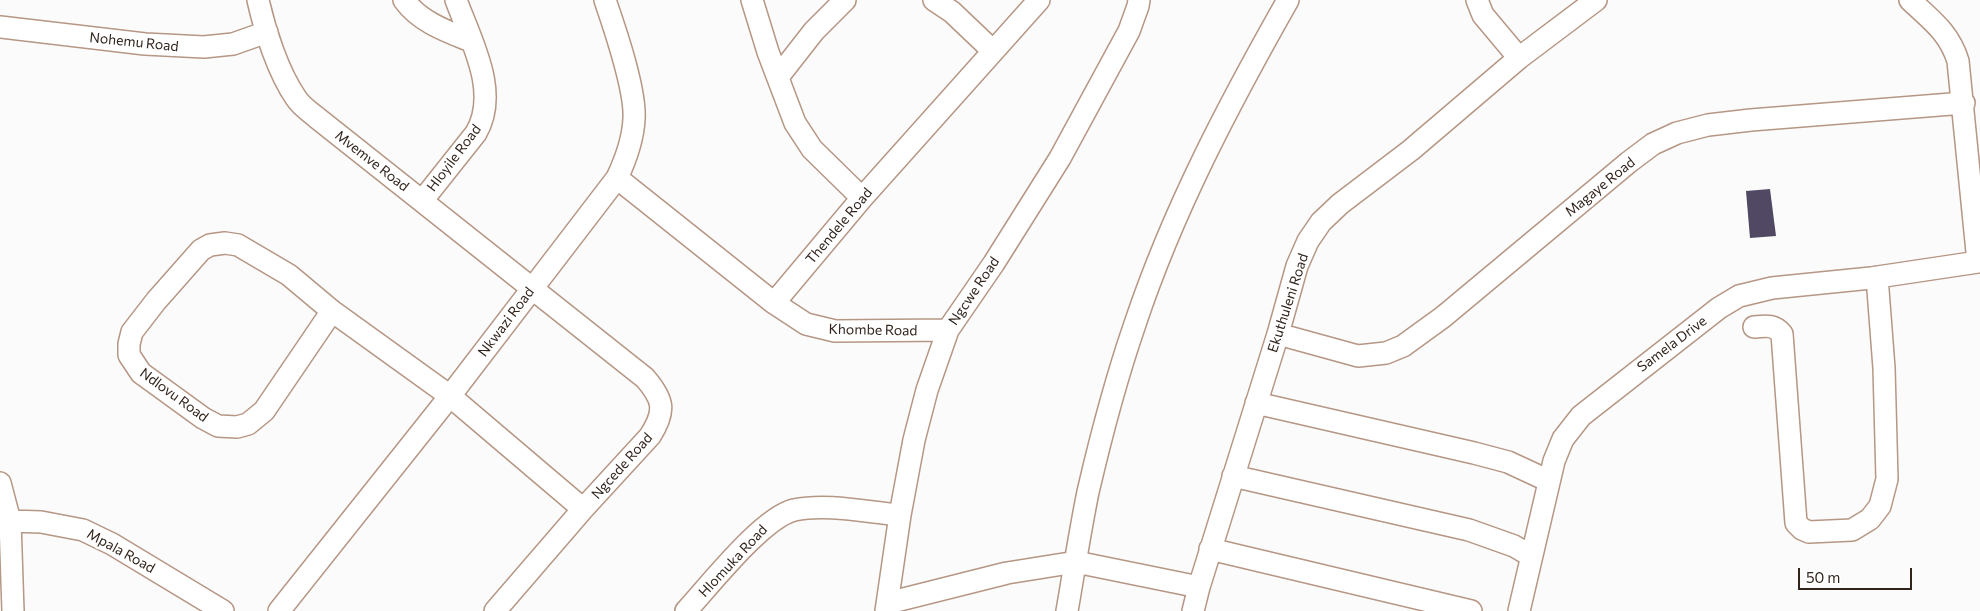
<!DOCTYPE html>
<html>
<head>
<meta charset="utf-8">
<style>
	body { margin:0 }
	#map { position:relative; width:1980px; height:611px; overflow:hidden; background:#fbfbfb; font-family:Commissioner,sans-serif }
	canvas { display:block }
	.scale { position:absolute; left:1798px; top:568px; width:114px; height:22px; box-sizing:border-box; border:2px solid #31241d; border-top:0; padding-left:6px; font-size:15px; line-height:18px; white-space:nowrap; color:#31241d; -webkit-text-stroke:4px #fff; paint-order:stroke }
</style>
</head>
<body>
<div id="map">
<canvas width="1980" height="611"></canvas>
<div class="scale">50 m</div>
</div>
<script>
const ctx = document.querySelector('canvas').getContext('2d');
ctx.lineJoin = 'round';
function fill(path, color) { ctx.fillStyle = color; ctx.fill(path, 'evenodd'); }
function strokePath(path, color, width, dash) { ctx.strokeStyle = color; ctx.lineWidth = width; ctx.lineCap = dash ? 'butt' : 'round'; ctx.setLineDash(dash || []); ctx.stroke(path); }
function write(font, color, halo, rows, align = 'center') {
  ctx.font = font + ' Commissioner,sans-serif'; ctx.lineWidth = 5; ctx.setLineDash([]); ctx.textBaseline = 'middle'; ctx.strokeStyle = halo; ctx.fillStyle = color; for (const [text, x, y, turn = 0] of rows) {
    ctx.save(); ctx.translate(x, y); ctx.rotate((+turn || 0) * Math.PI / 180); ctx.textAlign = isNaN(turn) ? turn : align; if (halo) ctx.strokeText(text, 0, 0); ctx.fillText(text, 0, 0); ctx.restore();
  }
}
const building = new Path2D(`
	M1770 189 1776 236 1750 238 1746 191Z`);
const minor = new Path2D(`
	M258 0C265 31 278 72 296 98 301 106 309 111 316 117L645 378C664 400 666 411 650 436L583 509 495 611
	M404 0C420 22 446 31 471 41
	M752 0 768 52 795 123 812 149 862 198
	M934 0 952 12 993 51
	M1477 0 1483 15 1519 58
	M1910 0C1931 20 1949 32 1958 61L1978 262
	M0 27 145 44 204 47 233 44 267 32
	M778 77 814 31 845 0
	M617 178 774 303 806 324 835 331 948 330
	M422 201 476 133C500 92 471 41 456 0
	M774 303 862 198 1039 0
	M332 311 264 411 248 424 237 427 218 426 203 418 141 373 129 355V344L132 332 156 301 201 250 210 245 225 243 238 245 289 275 332 311 450 396 583 509
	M1754 327C1765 326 1774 324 1782 334L1796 523 1802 529 1809 532 1852 530 1870 519 1880 506 1887 479 1884 368 1877 277
	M1278 334 1358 356 1386 353 1403 346 1443 317 1629 162 1653 144 1677 133 1708 125 1751 120 1964 103
	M1256 403 1474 453 1508 462 1549 481
	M1233 476 1469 530 1514 546 1531 556
	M0 483 10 521 13 611
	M10 521 41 522 83 530 112 544 223 611
	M1210 549 1471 611
	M888 603 1007 573 1076 562 1199 587
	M279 611 450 396 617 178C626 159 633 140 634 119 636 90 615 29 605 0
	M686 611C710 585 762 518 794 510 827 503 866 512 900 515
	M886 611 900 515 914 440 927 390 948 330 994 263 1060 158 1129 31 1138 6 1139 0
	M1067 611C1074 571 1080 531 1088 492 1101 436 1116 379 1135 324 1173 210 1229 104 1288 0
	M1193 611 1199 587 1278 334 1297 266 1308 241 1321 222 1340 204 1411 150 1519 58 1596 0
	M1519 611 1554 461 1563 439 1581 416 1719 308 1739 296 1772 288 1871 278 1978 262`);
const streetNames = [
	["Nohemu Road",134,42,6],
	["Hloyile Road",454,158,-53],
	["Mvemve Road",372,161,38],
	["Magaye Road",1600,187,-39],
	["Thendele Road",839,226,-50],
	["Ngcwe Road",974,291,-56],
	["Ekuthuleni Road",1288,303,-72],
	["Nkwazi Road",506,322,-53],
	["Khombe Road",873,330,1],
	["Samela Drive",1672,344,-37],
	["Ndlovu Road",174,395,36],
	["Ngcede Road",622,466,-48],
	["Mpala Road",121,551,29],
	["Hlomuka Road",733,561,-47]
];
fill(building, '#514863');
strokePath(minor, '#b69684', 24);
strokePath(minor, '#fff', 21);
write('14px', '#31241d', '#fff', streetNames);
</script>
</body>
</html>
